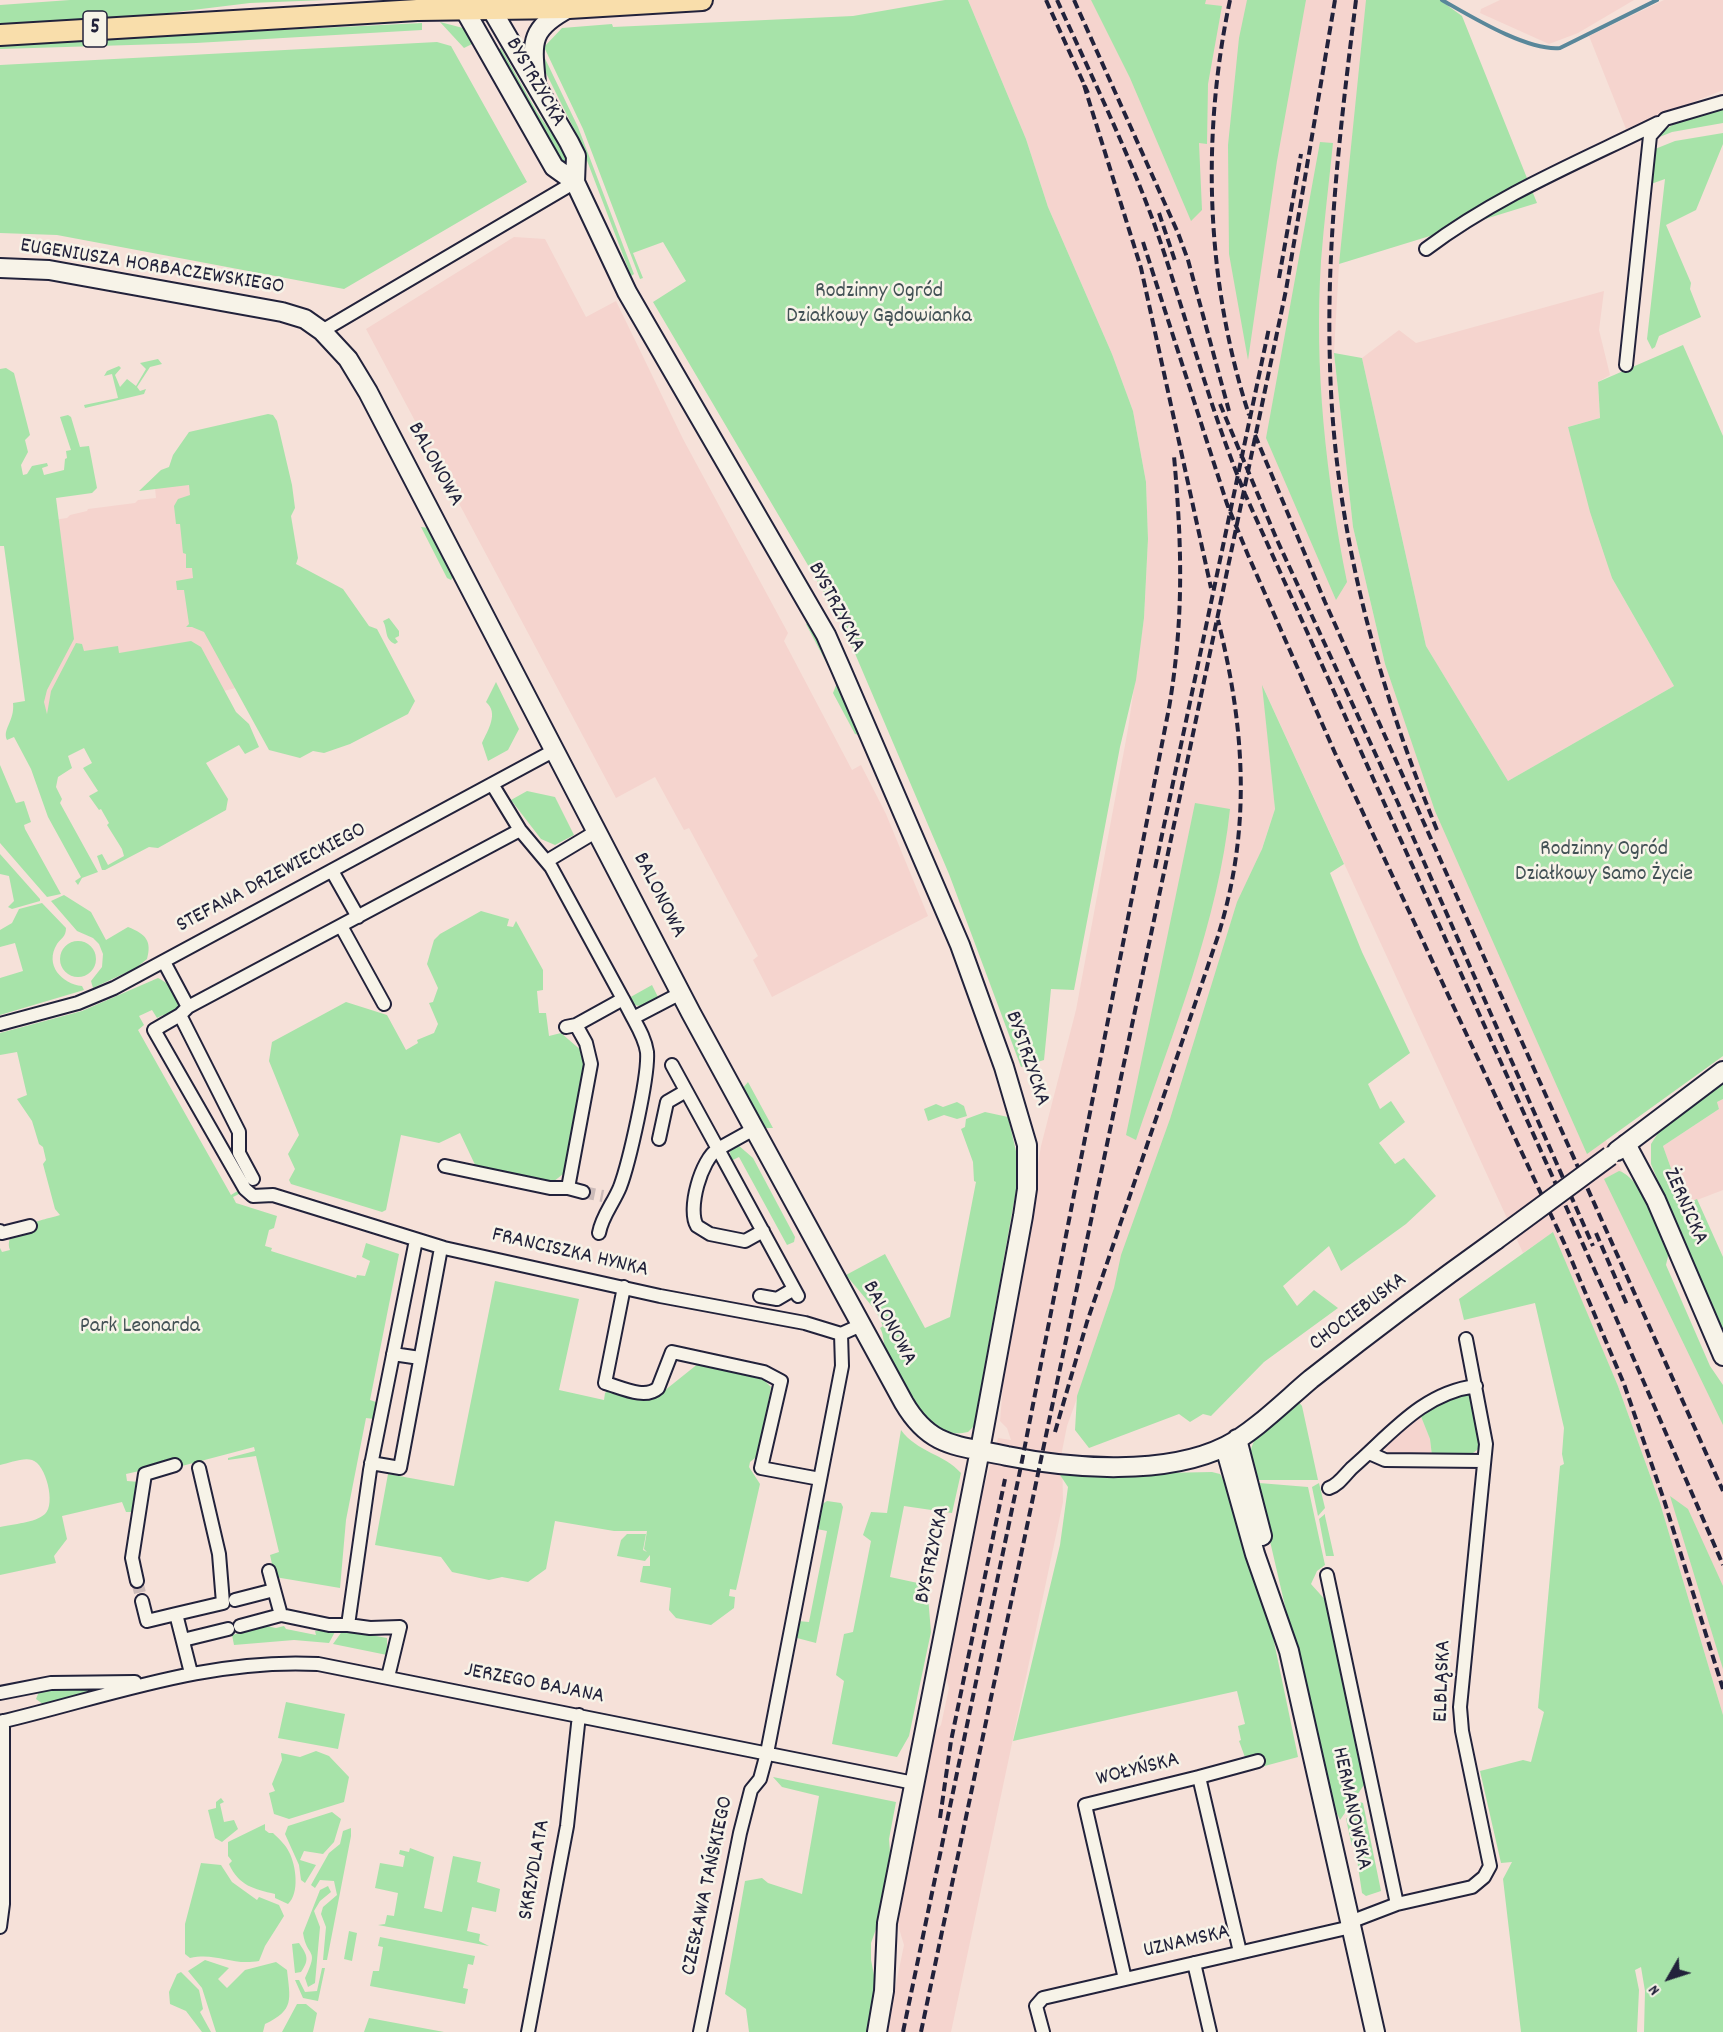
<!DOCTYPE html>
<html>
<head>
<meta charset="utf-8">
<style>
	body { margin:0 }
	#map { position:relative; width:1723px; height:2032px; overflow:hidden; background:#f6e1d9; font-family:Dekko,sans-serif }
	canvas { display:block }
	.north { position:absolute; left:1639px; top:1948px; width:60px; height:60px; -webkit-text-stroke:4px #f7f3e8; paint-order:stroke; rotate:231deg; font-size:16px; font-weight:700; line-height:24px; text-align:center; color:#22223b }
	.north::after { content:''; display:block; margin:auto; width:21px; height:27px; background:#22223b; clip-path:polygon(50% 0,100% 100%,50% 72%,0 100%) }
</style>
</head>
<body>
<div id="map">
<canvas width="1723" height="2032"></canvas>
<div class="north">N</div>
</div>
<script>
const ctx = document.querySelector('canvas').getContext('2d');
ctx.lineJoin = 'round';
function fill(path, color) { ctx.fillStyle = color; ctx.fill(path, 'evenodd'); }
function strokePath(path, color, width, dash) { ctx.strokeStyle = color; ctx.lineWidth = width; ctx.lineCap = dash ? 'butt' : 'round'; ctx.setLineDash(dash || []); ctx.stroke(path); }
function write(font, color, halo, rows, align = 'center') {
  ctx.font = font + ' Dekko,sans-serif'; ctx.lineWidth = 5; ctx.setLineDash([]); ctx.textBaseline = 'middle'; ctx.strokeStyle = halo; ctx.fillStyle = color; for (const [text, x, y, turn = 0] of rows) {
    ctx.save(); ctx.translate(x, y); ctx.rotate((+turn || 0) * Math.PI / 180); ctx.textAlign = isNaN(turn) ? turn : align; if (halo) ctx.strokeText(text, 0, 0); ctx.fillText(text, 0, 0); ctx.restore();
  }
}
const built = new Path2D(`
	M968 0H1382L1339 264 1334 353 1353 527 1385 664 1597 1123 1627 1181 1723 1399V1715L1660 1503 1618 1386 1552 1233 1523 1253 1263 687 1275 809 1126 1262 1067 1426 1062 1451 1063 1502 951 2032H886L904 1945 895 1915 932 1736 941 1725 949 1688 944 1671 982 1494 998 1438 1011 1440 1007 1428 1000 1421 1005 1360 1041 1146 1076 1010 1128 729 1144 618 1148 539 1146 482 1133 411 1112 354 1048 207 1026 139Z
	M1500 0H1634L1578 33 1549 44 1480 13 1481 9Z
	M1664 0H1723V90L1626 129 1589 36Z
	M514 237 545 239 586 317 616 301 683 439 788 633 784 641 852 770 861 765 886 814 928 916 772 997 753 960 758 956 689 828 684 830 655 777 616 798 366 329Z
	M1604 291 1599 330 1610 375 1598 382 1600 418 1568 427 1612 578 1674 686 1508 781 1426 646 1362 358 1399 330 1416 343Z
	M185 475 221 493 236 688 155 707 47 715 37 681 19 525 67 518 70 515 87 511 88 509 135 503 138 500 156 498 154 478Z
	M1723 1099V1190L1684 1205 1663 1146 1719 1109 1717 1102Z
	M1420 1414 1430 1439 1432 1456 1389 1455 1384 1447V1442Z`);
const green = new Path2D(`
	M70 0H326L250 3 160 14 0 24V5Z
	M945 0H968L1026 139 1048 207 1112 354 1133 411 1146 482 1148 539 1144 618 1136 680 1120 747 1074 990 1051 989 1044 1060 1021 1067 949 874 842 623 653 302 686 281 663 242 633 253 643 278 640 279 583 129 544 47 562 28 612 24 613 27 853 16Z
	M1091 0H1206L1205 4 1222 6 1208 84 1207 144 1199 143 1202 210 1191 221 1130 78Z
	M1247 0H1306L1277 161 1248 360 1229 254 1228 145 1239 38Z
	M1366 0H1440L1462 16 1537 203 1339 264Z
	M440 22 463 28 474 43 464 48Z
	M422 23V30L196 43 0 49V45L38 42Z
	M437 42 451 46 527 182 344 289 57 235 0 233V65Z
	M538 44 578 127 634 274 631 276 578 137 540 61Z
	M501 48 537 112 568 157 567 172 496 51Z
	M1723 109V123L1672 132 1657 138C1673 118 1700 115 1723 109Z
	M1723 133V144L1696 210 1666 225 1691 283 1690 289 1701 317 1659 336 1655 347 1652 349 1647 339 1665 179 1651 184 1655 149 1675 141Z
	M1320 142 1333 143C1329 182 1324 222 1321 261 1314 369 1326 476 1347 582L1336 600 1266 438Z
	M1683 345 1723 436V1056L1587 1154 1435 811 1385 664 1353 527 1334 353 1362 358 1426 646 1508 781 1674 686 1612 578 1590 512 1568 427 1600 418 1598 382Z
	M158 359 162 364 150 367 137 387 140 391 146 389 144 394 85 408 84 405 118 398 112 374 104 376 107 371 119 366 121 368 115 375 120 387 127 379 136 386 146 369 140 363Z
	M6 368 14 373 30 435 25 440 28 452 21 465 23 475 27 474 32 466 47 463 48 466 42 468 44 475 64 470 65 459 67 458 66 451 71 450 60 417 68 415 71 417 80 447 89 446 97 488 92 493 56 498 74 639 47 690 44 702 47 714 51 691 76 643 82 644 84 651 118 646 119 653 191 641 201 647 236 712 249 724 259 747 245 754 239 745 206 763 228 799 226 810 158 848 149 847 105 870H102L97 856 102 854 108 865 124 856 122 849 107 825 109 823 101 809 99 810 89 796 98 791 83 768 92 763 84 748 68 756 72 768 58 777 56 787 62 799 60 803 98 872 82 878 78 885 75 881 81 877 48 817 31 769 14 737 7 740C2 729 15 721 13 703L25 701 4 546H0V369Z
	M268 414 273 415 277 421 292 485 295 508 291 516 298 558 296 564 343 589 369 626 377 629 415 701 408 714 350 744 324 753 313 751 300 758 269 750 204 632 192 627H186L189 624 184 590H177L176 581 193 578 192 568H186V554L183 553 180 524H176L174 506 178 499 190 495 189 485 139 491 161 470 169 467 173 455 189 432Z
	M421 527 430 528 456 572 451 580 447 578Z
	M389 618 399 631V636L395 638 398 642 395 644C384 639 388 630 383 621Z
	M808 623 814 626 861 732 859 735 855 734 833 693 837 683 806 624Z
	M496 682 519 729 508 750 488 761 482 743C488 730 499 713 486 702Z
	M1262 685 1344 864 1330 873 1362 952 1410 1053 1368 1084 1380 1109 1391 1101 1405 1122 1379 1143 1395 1164 1404 1158 1436 1196 1406 1224 1341 1271 1329 1246 1283 1286 1297 1306 1314 1290 1338 1308 1264 1362 1211 1416 1203 1414 1190 1422 1179 1414 1089 1448 1075 1430 1077 1396 1114 1288 1121 1255 1170 1119 1237 902 1262 849 1275 809Z
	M0 765 16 803 24 801 31 822 24 825 25 829 61 894 47 897 0 843Z
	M527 791 555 797 574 835 555 845 541 839 511 800Z
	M1195 803 1230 809C1218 923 1173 1031 1136 1140L1126 1135Z
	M0 854 40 899V901L12 909 8 907 14 901 9 876 0 874Z
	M64 895 91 912 106 940 128 927C146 934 152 941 147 959L136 968 93 988 91 981 102 967 103 954 99 944 93 938 77 931 51 901Z
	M42 903 66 928C66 937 61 938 57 944 44 965 62 984 82 986L84 990 0 1015V978L23 971 15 943 0 947V930L12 923 19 909Z
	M481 911 509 919 507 926 513 927 516 921 543 970V990L537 991 539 1013H546L549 1036 561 1033 583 1052 586 1078 567 1171 549 1185 478 1171 460 1133 439 1143 401 1135 386 1210 382 1212 291 1184 289 1180 295 1169 288 1154 299 1135 269 1061 272 1042 346 1002 387 1015 406 1050 418 1043 417 1040 434 1033 438 1024 429 1003 433 1002 438 988 427 964 434 940 440 934Z
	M60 959a18 18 0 1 1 36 0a18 18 0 1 1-36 0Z
	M158 978C169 983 179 994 178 1007L164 1018 163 1015 157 1018 152 1010 139 1016 144 1025 138 1030 231 1195 239 1190 241 1193 233 1197 236 1203 277 1216 274 1228 269 1230 265 1246 272 1248 271 1251 356 1278 357 1275 365 1276 370 1261 362 1257 366 1243 399 1254 370 1400 379 1403 374 1419 366 1418 346 1520 340 1588 275 1577 270 1555 279 1552 256 1456 228 1460V1458L255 1451 254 1447 178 1467 175 1463 126 1474 127 1481 140 1482 135 1512H126L122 1502 62 1516 67 1539 54 1556 56 1563 0 1575V1527C13 1524 35 1523 45 1514 56 1504 46 1464 32 1460 24 1457 9 1463 0 1465V1248L2 1252 10 1250C2 1226 45 1220 60 1215L55 1209 43 1164 46 1160 43 1147 39 1144 32 1121 17 1099 27 1095 17 1052 0 1055V1033L82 1011Z
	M652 985 659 999C646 1005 638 1011 627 999Z
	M748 1082 773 1128H764L742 1089Z
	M1723 1082V1099L1717 1102 1719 1109 1663 1146 1684 1205 1697 1199 1723 1257V1338L1651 1164V1144L1660 1130Z
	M957 1102 964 1106 967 1116 957 1119 944 1115 928 1121 924 1109 936 1104 943 1107Z
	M985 1112 1008 1117 1019 1164 1017 1185 974 1426 968 1432C923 1443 898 1385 886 1350 883 1343 884 1334 880 1328L883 1326 876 1311 846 1275 885 1254 925 1328 950 1317 976 1182 974 1181 973 1162 961 1129 965 1127 966 1119Z
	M738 1145 753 1158 795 1237 794 1242 787 1245 739 1157 731 1161 730 1151Z
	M1619 1171C1639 1176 1664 1231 1668 1251 1669 1255 1667 1260 1666 1265L1710 1366 1723 1385V1425L1604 1179Z
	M1553 1232 1618 1386 1660 1503 1723 1715V2032H1644L1645 1991 1641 1967 1635 1970 1639 1990 1637 2032H1521L1503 1879 1512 1862 1501 1863 1480 1771 1523 1760 1531 1762 1544 1712 1538 1708 1560 1466 1564 1464 1562 1454 1564 1428 1535 1303 1464 1320 1459 1299Z
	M495 1281 579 1299 559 1390 604 1400 605 1393 611 1389 654 1399 699 1363 760 1376 771 1387 759 1455 750 1462 749 1467 760 1484 736 1590 730 1589 729 1596 735 1597 734 1608 711 1625 676 1618 669 1610 671 1588 640 1582 643 1566H650V1555L645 1561 617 1556 621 1540 627 1534H646L643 1550 647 1552 644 1549 647 1531H614L555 1521 546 1569 528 1582 502 1577 489 1580 452 1572 441 1557 375 1545 388 1474 454 1486Z
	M1464 1392 1472 1395 1483 1442C1473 1462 1452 1456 1432 1456L1430 1439 1420 1414 1430 1406Z
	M1298 1401 1302 1406 1318 1480H1258C1253 1476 1253 1470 1251 1463 1245 1434 1279 1417 1298 1401Z
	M901 1430C917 1452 944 1454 961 1473L952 1513 904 1506 890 1577 927 1585 931 1632 909 1736 897 1757 832 1744 844 1681 836 1675 844 1634 853 1632 871 1541 863 1535 871 1512 887 1513Z
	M1212 1472 1220 1474 1226 1485 1272 1632 1298 1757 1261 1767 1258 1758 1246 1760 1239 1741 1241 1740 1238 1726 1245 1724 1237 1691 1013 1741 1060 1545 1068 1487 1060 1475Z
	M1259 1483 1308 1487 1325 1565 1317 1571 1311 1584 1328 1603 1366 1782 1340 1820 1329 1796 1257 1485Z
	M1319 1483 1325 1508 1318 1516 1312 1487Z
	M1670 1496 1688 1509 1723 1586V1669Z
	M827 1501 841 1503 843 1507 816 1643 797 1638 795 1636 798 1621 809 1622 827 1531 817 1529 821 1505Z
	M1325 1514V1516L1334 1556H1326L1319 1519Z
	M266 1626 276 1628 284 1626 286 1629 316 1635 315 1631 336 1630 329 1643 294 1640 234 1645 232 1635Z
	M343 1630 387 1638V1655L333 1644Z
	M119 1685 44 1705 36 1699 40 1689Z
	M286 1702 345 1714 338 1749 278 1738Z
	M316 1751 329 1756 349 1777 344 1802 289 1819 274 1814 269 1793 275 1791 272 1784 282 1760 281 1753 300 1757Z
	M773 1777 896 1802 889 1839 891 1866 880 1918 871 1943V1960L877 1990 870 2032H749L746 2009 725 1994 745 1881 762 1878 768 1883 802 1894 819 1796 782 1787Z
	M221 1798 224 1802 220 1804 224 1822 234 1820 238 1829 222 1842 215 1838 208 1810 216 1808V1802Z
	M1360 1802 1363 1803 1381 1891 1366 1896 1362 1893 1355 1846H1352L1346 1819Z
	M332 1812 341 1819 334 1842 323 1854 304 1851 300 1860 316 1865 305 1883 301 1880 299 1865 285 1834 288 1826Z
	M265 1824V1830L269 1833H273C278 1838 286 1845 289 1852 296 1865 300 1893 288 1904L275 1898V1894C254 1889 239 1886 229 1864L232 1861 228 1856V1842Z
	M351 1828V1836L327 1960H323L326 1927 321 1914 323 1907 337 1895 334 1881 320 1880 315 1888 311 1885 329 1853 340 1844 343 1831Z
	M410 1848 434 1857 424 1908 442 1912 453 1856 481 1862 477 1882 500 1889 496 1912 472 1907 467 1931 480 1934 479 1941 489 1946 378 1925 385 1924 387 1915 394 1916 398 1893 375 1888 380 1863 403 1867 405 1856 399 1854 400 1850 409 1852Z
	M201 1863 221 1865 232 1882 257 1900 259 1897 279 1905 284 1916 265 1946 259 1961C231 1966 217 1952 190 1958L185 1954V1924Z
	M328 1886 331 1892 320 1901 314 1911 320 1927 315 1983 308 1987 305 1978C320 1947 307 1959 303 1933L320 1890Z
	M349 1931 357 1933 352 1961 344 1959Z
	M380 1937 475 1956 473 1965 468 1964 463 1988 468 1989 465 2004 370 1986 373 1971H379L383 1947 378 1946Z
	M299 1943C307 1955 310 1959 301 1972L295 1973 292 1944Z
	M205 1960 229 1968 218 1979 227 1988 245 1970 276 1962 287 1970C290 1999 295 2010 265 2024L263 2032H216L202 1988 188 1971Z
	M322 1968H325L318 2001 303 1998 295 1980H299L305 1992 317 1991Z
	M181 1972 199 1990 203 2009 200 2012 211 2032H202L186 2011 170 2004 169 1992 177 1974Z
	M297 2004H306L317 2013 313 2032H282Z
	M369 2018 444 2032H364Z`);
const stream = new Path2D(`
	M1442 0C1472 17 1527 51 1560 48L1657 0`);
const streetTunnel = new Path2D(`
	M583 1192 603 1196
	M137 1581 142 1601`);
const street = new Path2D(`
	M1426 249C1498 195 1579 162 1658 123
	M322 331 575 182
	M1626 365 1650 136 1665 119 1723 102
	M492 784 520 830 188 1007 180 1015 154 1030 245 1189 253 1196 273 1195 444 1248 660 1296 805 1323 841 1334 861 1325
	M520 830 551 867 623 999
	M547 861 597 831
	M332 871 358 917
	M341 926 384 1004
	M164 962 188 1007
	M180 1015 239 1132V1153L253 1179
	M0 1024 78 1003 114 988 555 750
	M566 1027 576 1025 623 999 633 1018 681 993
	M672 1065 718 1149 754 1129
	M659 1139 667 1102 686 1091
	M445 1166 550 1188H568L591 1064 586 1043 576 1025
	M568 1188 583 1192
	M0 1231 2 1233 30 1226
	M763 1231 745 1241 710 1234 697 1226C687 1210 701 1159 718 1149L798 1296
	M599 1233C602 1216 613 1204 620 1187 629 1163 649 1076 647 1052 645 1039 639 1029 633 1018
	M624 1287 605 1383C620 1387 645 1400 658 1388L672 1352 764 1372 781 1381 761 1468 820 1479
	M760 1296 777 1299 794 1289
	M393 1354 420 1358
	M1369 1453 1385 1460 1483 1461
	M371 1463 400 1468 441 1248
	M1329 1488C1339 1485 1346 1473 1353 1467 1391 1434 1422 1393 1476 1386
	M269 1571 281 1615
	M1327 1575 1397 1904
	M137 1581 132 1558 145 1474 175 1465
	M235 1600 274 1590
	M142 1601 147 1621 176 1614 191 1673
	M176 1614 223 1603 219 1554 199 1468
	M240 1626 281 1615 329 1625H348
	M183 1640 228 1629
	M388 1677 400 1627 370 1628 348 1625 370 1470 416 1240
	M0 1693 51 1683 135 1682
	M0 1722C106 1697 207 1658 318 1664L914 1783
	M1199 1777 1258 1761
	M1350 1922 1397 1904 1472 1887 1484 1877 1490 1866 1462 1731 1460 1707 1486 1444 1466 1339
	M0 1927 3 1904V1721
	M1194 1963 1210 2032
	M1125 1979 1085 1805 1199 1777 1240 1952
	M528 2032 567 1826 579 1715
	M700 2032 740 1833 751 1790 760 1779 767 1753 842 1366 841 1334
	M1043 2032 1036 2006 1043 1998 1351 1927`);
const secondary = new Path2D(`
	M459 0 554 167 575 182
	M486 0 569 142 576 156 575 182 627 292 826 635 841 669 960 945 1004 1067 1027 1145V1189L1023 1216 980 1450 887 1923 884 1991 877 2032
	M536 83C532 42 529 29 569 8
	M0 268 49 270 282 312 305 319 322 331 348 359 368 392 691 1013 904 1403C931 1449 959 1445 1007 1456 1071 1469 1166 1476 1226 1446 1253 1433 1287 1399 1311 1379 1372 1331 1433 1285 1496 1240
	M1626 1144 1656 1200 1723 1356
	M1617 1151 1723 1071
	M1237 1439 1262 1536
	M1225 1447 1255 1554 1289 1651 1375 2032`);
const primary = new Path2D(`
	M0 35 417 10 569 8 702 0`);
const rail = new Path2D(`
	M1046 0 1088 93
	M1057 0C1091 75 1127 149 1155 226 1186 315 1209 407 1245 494L1613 1311 1723 1565
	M1074 0 1178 233 1188 260 1229 411
	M1230 0C1201 137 1206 282 1249 415
	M1356 0C1341 121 1326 243 1330 365 1334 526 1376 681 1437 830
	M1084 85 1141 268 1211 588
	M1159 213 1175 261
	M1143 242 1227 504 1248 555 1335 753 1566 1247 1624 1384 1664 1500 1723 1689
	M1279 278 1301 154
	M1220 404 1277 540 1398 803 1593 1246
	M1255 435 1325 602 1723 1491
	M1155 868 1269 328
	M1596 1233 1628 1307
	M1055 1432 1087 1322 1217 939C1252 830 1245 729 1218 620
	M940 1818 951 1741 1005 1479
	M903 2032 1021 1466 1169 708C1184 619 1182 546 1174 456
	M921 2032 1286 290 1335 0`);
const secondaryBridge = new Path2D(`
	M1496 1240 1610 1156`);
const shields = [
	[95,29,24]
];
const shieldNames = [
	["5",95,29]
];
const streetNames = [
	["BYSTRZYCKA",534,83,60],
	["EUGENIUSZA HORBACZEWSKIEGO",152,268,9],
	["BALONOWA",434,465,61],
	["BYSTRZYCKA",835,608,62],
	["STEFANA DRZEWIECKIEGO",272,879,-28],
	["BALONOWA",658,896,63],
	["BYSTRZYCKA",1026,1059,71],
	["ŻERNICKA",1684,1207,66],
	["FRANCISZKA HYNKA",570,1254,13],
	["CHOCIEBUSKA",1359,1313,-37],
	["BALONOWA",888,1324,62],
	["BYSTRZYCKA",934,1555,-78],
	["ELBLĄSKA",1444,1681,-88],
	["JERZEGO BAJANA",534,1685,11],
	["WOŁYŃSKA",1138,1771,-14],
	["HERMANOWSKA",1350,1809,78],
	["SKRZYDLATA",536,1870,-80],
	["CZESŁAWA TAŃSKIEGO",709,1886,-78],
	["UZNAMSKA",1187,1943,-13]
];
const parkNames = [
	["Rodzinny Ogród",879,293],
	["Działkowy Gądowianka",879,318],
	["Rodzinny Ogród",1604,851],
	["Działkowy Samo Życie",1604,876],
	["Park Leonarda",140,1328]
];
fill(built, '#f5d4ce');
fill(green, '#a7e3a9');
strokePath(stream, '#59879a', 4);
strokePath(streetTunnel, '#ccbbb9', 12, [12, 6]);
strokePath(street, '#22223b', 16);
strokePath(secondary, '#22223b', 22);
strokePath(primary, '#22223b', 24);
strokePath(street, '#f7f3e8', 12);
strokePath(secondary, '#f7f3e8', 18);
strokePath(primary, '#f9deab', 20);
strokePath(rail, '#22223b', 4, [9, 4.5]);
strokePath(secondaryBridge, '#22223b', 22, []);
strokePath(secondaryBridge, '#f7f3e8', 18);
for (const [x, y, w] of shields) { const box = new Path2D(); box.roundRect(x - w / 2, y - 18, w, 36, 4.5); ctx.fillStyle = '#f7f3e8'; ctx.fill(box); strokePath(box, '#22223b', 1.5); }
write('bold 21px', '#22223b', null, shieldNames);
write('22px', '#22223b', '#f7f3e8', streetNames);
write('22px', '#435256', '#f7f3e8', parkNames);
</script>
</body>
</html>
